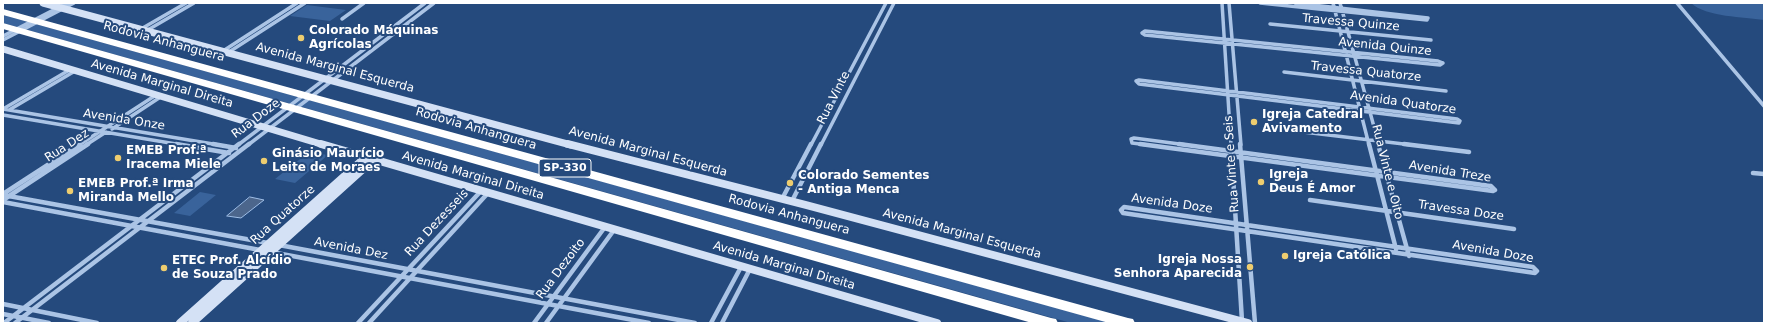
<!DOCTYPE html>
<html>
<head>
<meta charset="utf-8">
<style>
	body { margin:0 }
	#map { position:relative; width:1767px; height:326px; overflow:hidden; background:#254a7d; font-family:"DejaVu Sans",sans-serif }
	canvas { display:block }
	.frame { position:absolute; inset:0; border:4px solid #fff; pointer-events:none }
</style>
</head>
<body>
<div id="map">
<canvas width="1767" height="326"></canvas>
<div class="frame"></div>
</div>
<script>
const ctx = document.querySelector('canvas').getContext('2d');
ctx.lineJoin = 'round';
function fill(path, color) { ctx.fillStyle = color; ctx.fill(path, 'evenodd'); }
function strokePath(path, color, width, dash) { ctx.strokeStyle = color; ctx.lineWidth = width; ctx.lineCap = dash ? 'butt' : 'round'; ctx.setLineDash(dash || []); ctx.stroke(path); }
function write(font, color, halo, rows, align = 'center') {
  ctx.font = font + ' "DejaVu Sans",sans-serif'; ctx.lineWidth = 4; ctx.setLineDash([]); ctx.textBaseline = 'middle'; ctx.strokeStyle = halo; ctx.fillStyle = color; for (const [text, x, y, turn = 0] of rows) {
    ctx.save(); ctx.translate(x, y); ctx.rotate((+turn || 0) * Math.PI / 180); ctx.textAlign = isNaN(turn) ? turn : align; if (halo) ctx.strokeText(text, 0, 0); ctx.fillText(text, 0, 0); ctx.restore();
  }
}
const green = new Path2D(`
	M1691 3H1764V20C1744 17 1706 17 1691 3Z
	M307 5 346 10 330 21 290 16Z
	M3 15 1111 323H1071L3 23Z
	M309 152 328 155 295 183 275 179Z
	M200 192 216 195 190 216 174 213Z`);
const water = new Path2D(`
	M250 197 264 200 241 218 227 216Z`);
const streetFar1 = new Path2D(`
	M1222 3 1231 145
	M1229 3 1241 145
	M1260 3 1427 20 1428 18
	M1295 3 1428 18
	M1333 3 1369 145
	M1340 3 1379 145
	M1677 3 1764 106
	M342 19 364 3
	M1270 24 1431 40
	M141 29 186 3
	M146 31 194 3
	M1142 33 1145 35 1440 65 1443 63
	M1142 33 1145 31 1438 61 1443 63
	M3 36 67 3
	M3 40 74 3
	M223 51 297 3
	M229 52 305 3
	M1284 72 1446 91
	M1136 81 1139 84 1459 123 1460 121
	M1136 81 1139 80 1457 119 1460 121
	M3 109 219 145
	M3 109 71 69
	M9 110 75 71
	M3 115 182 145
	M112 129 162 96
	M1295 131 1412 145
	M79 145 156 95
	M86 145 106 132
	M238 145 425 3
	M248 145 434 3
	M811 145 886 3
	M821 145 894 3
	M1148 145 1132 143 1131 139 1134 138 1187 145`);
const street = new Path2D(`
	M176 144 229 153
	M213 144 236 148
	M1140 144 1493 191 1495 190 1491 186 1179 144
	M1231 144 1242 321
	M1240 144 1255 323
	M1369 144 1396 249
	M1378 144 1409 256
	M1404 144 1469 152
	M1753 173 1764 174
	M3 194 80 144
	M3 195 268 243
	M782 199 811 144
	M3 200 88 144
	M1310 200 1514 229
	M792 201 821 144
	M3 202 260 250
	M1124 207 1533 267 1537 271 1535 273 1123 213 1121 210Z
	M279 245 695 323
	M271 252 649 323
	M3 304 97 323
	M3 314 49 323
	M4 323 239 144
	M15 323 249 144
	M358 323 481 191
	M369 323 488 193
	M534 323 605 227
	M546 323 614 230
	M711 323 741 267
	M722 323 750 269`);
const secondaryFar1 = new Path2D(`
	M43 3 571 145
	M3 49 324 145`);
const secondary = new Path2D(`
	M321 144 937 323
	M568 144 806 205 1248 323
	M180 323 366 157
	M192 323 374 159`);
const highway = new Path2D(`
	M3 9 1128 318 1133 319 1135 323H1109L3 15Z
	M3 23 1051 318 1056 319 1058 323H1032L3 29Z`);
const markers = [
	[301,38,4,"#eecd6f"],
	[1254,122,4,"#eecd6f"],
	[118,158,4,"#eecd6f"],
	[264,161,4,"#eecd6f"],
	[1261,182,4,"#eecd6f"],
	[790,183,4,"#eecd6f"],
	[70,191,4,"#eecd6f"],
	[1285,256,4,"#eecd6f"],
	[1250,267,4,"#eecd6f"],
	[164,268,4,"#eecd6f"]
];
const shields = [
	[565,168,52]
];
const shieldNames = [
	["SP-330",565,168]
];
const streetNames = [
	["Travessa Quinze",1351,23,5],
	["Rodovia Anhanguera",164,42,15],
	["Avenida Quinze",1385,47,6],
	["Avenida Marginal Esquerda",335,68,15],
	["Travessa Quatorze",1366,72,6],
	["Avenida Marginal Direita",162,84,16],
	["Rua Vinte",834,98,-63],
	["Avenida Quatorze",1403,103,8],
	["Rua Doze",256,119,-37],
	["Avenida Onze",124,120,9],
	["Rodovia Anhanguera",476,129,16],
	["Rua Dez",67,146,-33],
	["Avenida Marginal Esquerda",648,152,15],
	["Rua Vinte e Seis",1232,164,-94],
	["Rua Vinte e Oito",1387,172,76],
	["Avenida Treze",1450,172,9],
	["Avenida Marginal Direita",473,176,16],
	["Avenida Doze",1172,204,8],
	["Travessa Doze",1461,211,8],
	["Rua Quatorze",283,215,-42],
	["Rodovia Anhanguera",789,215,15],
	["Rua Dezesseis",437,223,-47],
	["Avenida Marginal Esquerda",962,234,15],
	["Avenida Dez",351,249,11],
	["Avenida Doze",1493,252,10],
	["Avenida Marginal Direita",784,266,16],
	["Rua Dezoito",561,269,-53]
];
const poiNames = [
	["Colorado Máquinas",309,31],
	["Agrícolas",309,45],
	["Igreja Catedral",1262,115],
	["Avivamento",1262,129],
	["EMEB Prof.ª",126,151],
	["Iracema Miele",126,165],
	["Ginásio Maurício",272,154],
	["Leite de Moraes",272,168],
	["Igreja",1269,175],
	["Deus É Amor",1269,189],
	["Colorado Sementes",798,176],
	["- Antiga Menca",798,190],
	["EMEB Prof.ª Irma",78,184],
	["Miranda Mello",78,198],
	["Igreja Católica",1293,256],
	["Igreja Nossa",1242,260,"right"],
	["Senhora Aparecida",1242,274,"right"],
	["ETEC Prof. Alcídio",172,261],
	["de Souza Prado",172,275]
];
fill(green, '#39639b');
fill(water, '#4c668c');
strokePath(water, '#9fbee6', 1);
strokePath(streetFar1, '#abc4e5', 3.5);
strokePath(street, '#abc4e5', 4.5);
strokePath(secondaryFar1, '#d4e1f5', 7);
strokePath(secondary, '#d4e1f5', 8);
fill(highway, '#fff');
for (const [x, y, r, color] of markers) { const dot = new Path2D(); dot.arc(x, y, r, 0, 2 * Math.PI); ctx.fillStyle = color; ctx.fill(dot); strokePath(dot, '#254a7d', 1.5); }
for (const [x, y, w] of shields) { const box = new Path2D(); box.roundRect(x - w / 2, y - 9, w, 18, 3); ctx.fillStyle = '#254a7d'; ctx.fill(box); strokePath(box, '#fff', 1); }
write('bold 11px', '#fff', null, shieldNames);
write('12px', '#fff', '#254a7d', streetNames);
write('bold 12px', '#fff', '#254a7d', poiNames, 'left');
</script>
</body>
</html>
